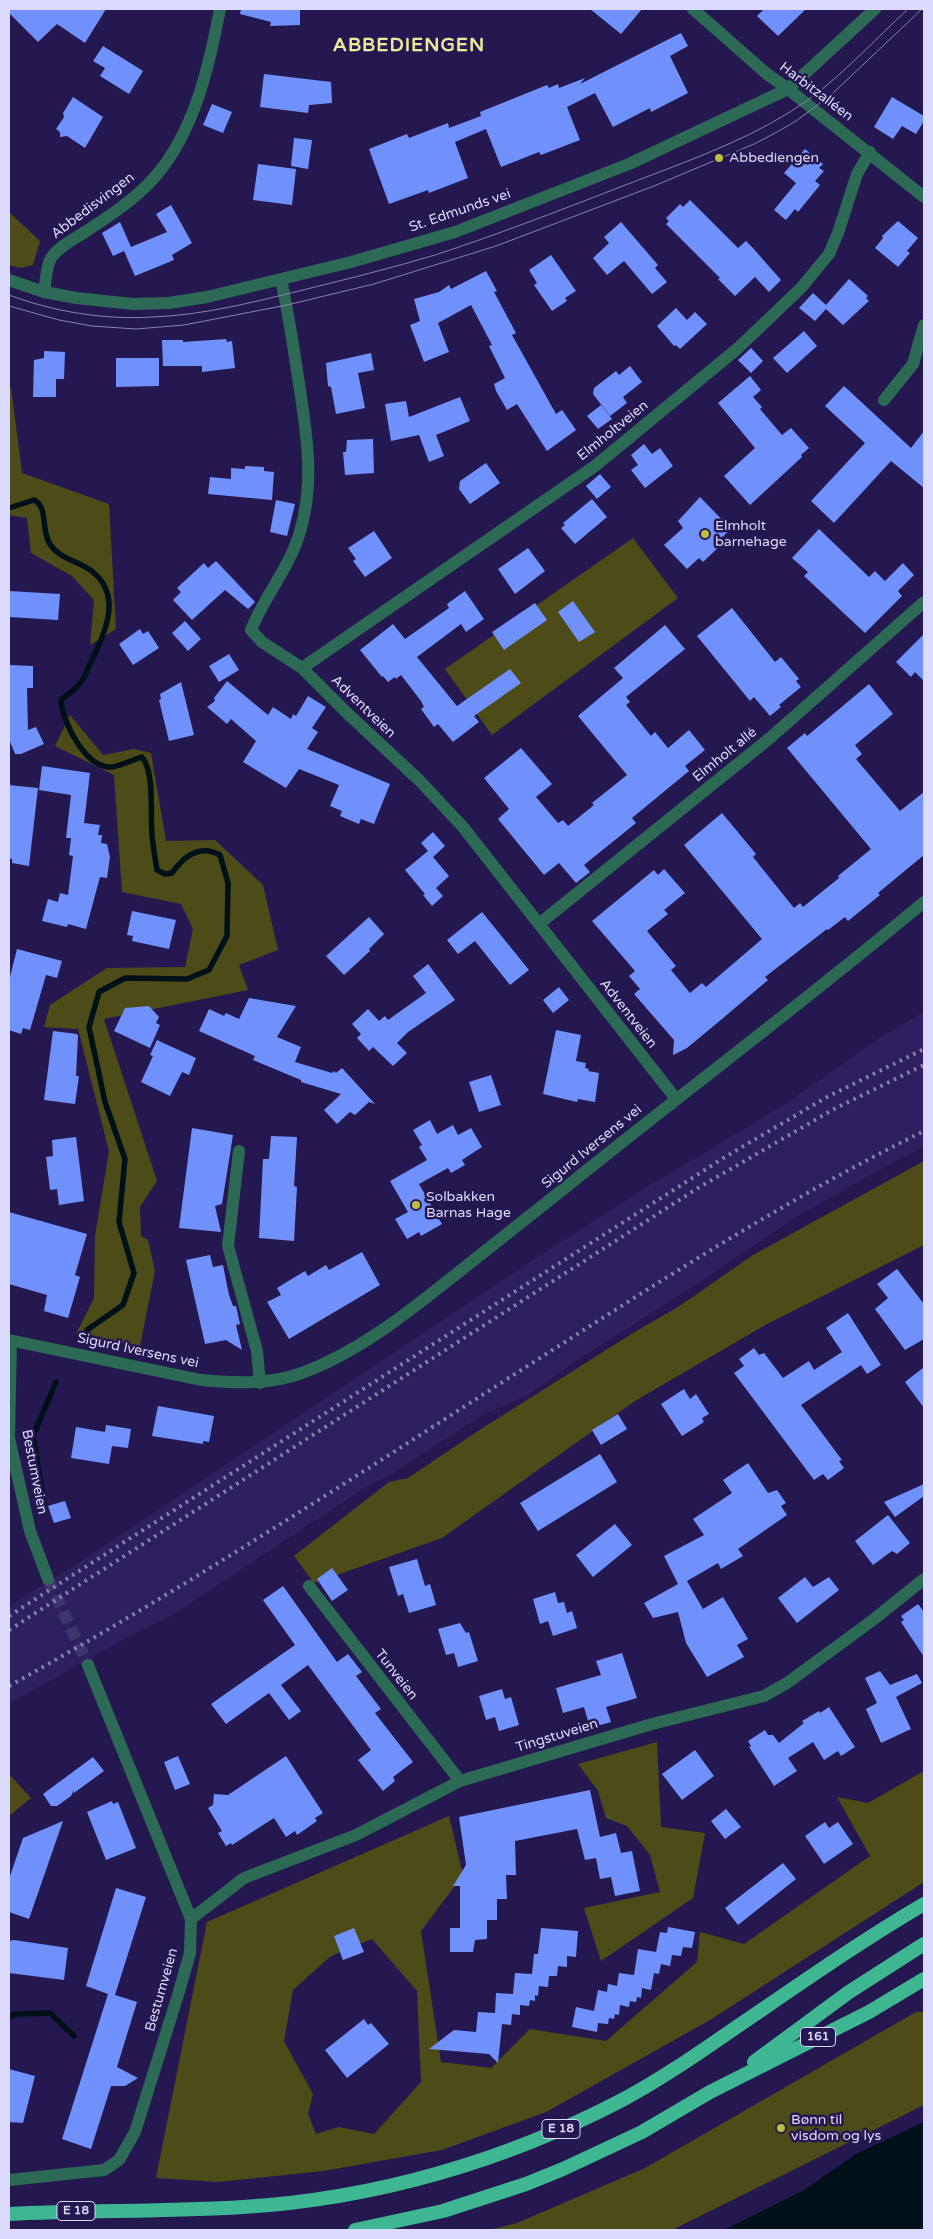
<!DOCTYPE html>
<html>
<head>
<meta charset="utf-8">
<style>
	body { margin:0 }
	#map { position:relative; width:933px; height:2239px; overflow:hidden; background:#251850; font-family:"Varela Round",sans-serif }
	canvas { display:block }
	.frame { position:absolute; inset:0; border:10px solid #dbd9fc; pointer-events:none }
</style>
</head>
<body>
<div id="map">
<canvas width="933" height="2239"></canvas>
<div class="frame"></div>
</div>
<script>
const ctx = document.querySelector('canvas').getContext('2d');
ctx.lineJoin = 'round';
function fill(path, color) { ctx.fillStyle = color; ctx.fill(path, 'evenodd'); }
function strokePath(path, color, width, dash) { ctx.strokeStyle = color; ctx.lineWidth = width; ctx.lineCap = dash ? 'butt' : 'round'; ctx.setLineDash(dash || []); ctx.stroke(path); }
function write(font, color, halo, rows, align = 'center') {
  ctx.font = font + ' "Varela Round",sans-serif'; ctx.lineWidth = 5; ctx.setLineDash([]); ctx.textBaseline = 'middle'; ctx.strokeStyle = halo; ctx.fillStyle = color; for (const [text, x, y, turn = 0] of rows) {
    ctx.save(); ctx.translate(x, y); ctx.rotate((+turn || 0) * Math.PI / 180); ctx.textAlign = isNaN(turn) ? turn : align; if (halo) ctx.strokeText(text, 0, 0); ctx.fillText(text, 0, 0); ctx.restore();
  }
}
const built = new Path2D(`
	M924 1012V1147L899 1159 796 1217 697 1284 574 1362 527 1396 485 1413 387 1477 364 1488 174 1614 129 1636 9 1704V1606L80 1562 518 1270 642 1190 784 1105 881 1037Z`);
const green = new Path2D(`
	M9 212 40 241 33 265 21 268 9 265Z
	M11 387 22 473 109 504 116 629 90 645 94 600 72 576 31 553 27 518 9 515V388Z
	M633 538 678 598 492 735 445 669Z
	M70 715 103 755 134 749 151 753 166 841 215 840 263 885 278 950 239 965 248 990 104 1019 157 1181 140 1207 141 1236 148 1240 155 1271 140 1346 76 1334 94 1298 95 1236 109 1151 78 1029 44 1027 50 1005 107 968 185 967 193 929 181 904 122 892 114 775 55 746Z
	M924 1161V1245L767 1324 635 1401 442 1538 314 1583 294 1556 389 1482 408 1478 478 1431 633 1333 678 1307 753 1255Z
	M657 1742 661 1827 705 1833 693 1898 601 1961 584 1908 660 1892 650 1855 627 1826 606 1818 598 1791 578 1764Z
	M924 1771V1882L710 2020 546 2112 442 2150 323 2171 218 2182 156 2178 207 1922 449 1816 463 1875 421 1931 441 2062 491 2068 530 2029 606 2041 697 1962 700 1932 744 1944 870 1856 837 1797 868 1803ZM372 1939 417 1991 421 2082 374 2134 339 2127 316 2134 308 2114 313 2094 284 2041 293 1990 331 1956Z
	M9 1774 31 1798 9 1816Z
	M916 2012H924V2105L672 2230H490L517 2223 645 2168Z`);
const water = new Path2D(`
	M924 2122V2230H724L804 2190 856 2154Z`);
const stream = new Path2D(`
	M9 508 34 500C49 507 40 533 52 547 62 560 82 562 94 573 121 596 106 631 93 658 89 665 86 675 81 682 77 689 68 694 61 700 62 722 86 769 112 767 121 766 132 760 142 757 155 773 150 814 152 835 153 846 155 858 157 870L165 874 172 873C184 856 200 844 220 855L228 883 227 936 209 970 187 979 125 978 99 992 89 1027 105 1102 125 1159 119 1222 134 1273 123 1305 87 1330
	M44 1504 33 1436 56 1382
	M9 2017 16 2014 50 2013 74 2036`);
const building = new Path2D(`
	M9 9H106L85 43 57 24 38 42 9 13Z
	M241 9H300V25L270 26 271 22 240 14Z
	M590 9H642L621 34Z
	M764 9H806L778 36 757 16Z
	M681 33 688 46 670 56 688 93 651 112 650 108 613 127 595 93 567 107 580 140 541 155 539 152 501 167 486 129 455 142 468 178 429 193 428 190 389 204 369 149 407 134 409 138 448 123 449 128 481 116 480 112 547 85 549 88 558 84 559 88 585 78 580 84Z
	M103 46 143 71 129 94 100 76 105 68 93 61Z
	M264 74 331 82 332 103 309 105 308 113 260 107Z
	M73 97 103 117 85 148 67 136 60 137V132L56 129 64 117 63 113Z
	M892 97 924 116V121L916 134 902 126 893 139 874 127Z
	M212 104 232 112 223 133 203 125Z
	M294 138 312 140 308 169 291 166Z
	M805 149 823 164 819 168 824 171 815 181 820 185 798 212 795 209 786 220 774 210 796 183 784 173Z
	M258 164 296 169 292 205 253 200Z
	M690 200 738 248 746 241 752 247 781 280 769 292 755 277 735 296 718 279 720 278 666 224 669 221 666 218 680 204 683 207Z
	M171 205 192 243 172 255 174 260 135 276 124 251 113 256 102 233 120 222 131 247 167 232 156 214Z
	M898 221 918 238 907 251 910 253 898 267 875 248 883 238 882 236Z
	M621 222 658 265 655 268 667 282 652 294 624 261 607 275 593 258 609 243 604 237Z
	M551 255 576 291 565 298 567 301 552 311 534 285 537 283 529 270Z
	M486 271 497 291 494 292 516 333 512 335 556 414 562 410 576 430 547 451 517 404 507 410 496 391 494 384 505 378 489 346 492 345 471 305 438 323 449 352 424 362 410 325 420 321 414 299 439 292 449 285 451 289Z
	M849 279 868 296 866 298 869 301 843 325 826 309 815 321 799 308 813 293 826 305Z
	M676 308 687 320 695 312 707 324 680 349 676 345 674 346 657 326Z
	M804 331 817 346 787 373 773 358Z
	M226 339 227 342 232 341 235 368 202 372V366H163L162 340H183V342Z
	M751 348 763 361 751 373 738 360Z
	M44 351 65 352 64 379H56V397H33L34 360 44 358Z
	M371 353 374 370 358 373 365 408 336 414 331 387 328 386 326 363Z
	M116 358H159V386L116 387Z
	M630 366 642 382 623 397 627 403 610 416 593 394 594 388 616 371 619 375Z
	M750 376 761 390 753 397 762 407 760 409 782 435 791 428 809 448 801 455 802 457 750 505 724 476 755 448 718 403Z
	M844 386 911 448 924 431V488L891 461 834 523 811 501 865 443 825 406Z
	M460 397 470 421 436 435 444 456 429 462 419 435 391 441 385 404 406 401 409 417Z
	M601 405 612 419 598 429 587 416Z
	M373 439 374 473 345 475 343 452H346L347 440Z
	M644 444 652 454 660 448 673 466 645 488 631 470 638 465 631 455Z
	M486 463 500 483 470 504 459 489 460 481Z
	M245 466 264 467V471L274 472 272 500 208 494 210 477 231 479V468L245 469Z
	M600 474 611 487 597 499 586 486Z
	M700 497 731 529 719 540 722 544 703 562 699 558 687 569 664 545 683 528 678 521Z
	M592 499 607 517 575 544 561 528 565 525 563 523Z
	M276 500 295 504 287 536 270 532Z
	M819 529 869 577 875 571 885 581 903 563 914 575 898 591 902 596 865 633 804 576 808 572 792 558Z
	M374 531 392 558 365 577 353 561 356 559 348 548Z
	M528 548 545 571 515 594 498 569Z
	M216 561 255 602 248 609 225 590 192 620 173 600 181 592 177 588 204 563 208 568Z
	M9 591 60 594 58 620 9 617Z
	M465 591 484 619 466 632 461 624 417 657 457 706 510 669 521 683 474 716 479 722 453 742 438 724 434 727 421 709 424 707 421 701 401 675 396 679 395 677 388 682 383 676 382 677 360 650 393 624 405 639 449 608 447 604Z
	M573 601 595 632 579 642 558 612Z
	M535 603 547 620 504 650 492 632Z
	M732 608 775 662 781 657 799 679 796 681 801 687 779 705 781 707 770 716 754 697 750 701 697 636Z
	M185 621 201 639 188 651 172 633Z
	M665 625 685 649 626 697 630 702 626 705 651 736 655 732 668 748 689 730 705 750 685 766 689 771 632 818 636 823 584 865 590 872 576 883 559 863 544 875 498 819 509 809 484 778 521 748 552 784 536 797 558 823 563 820 568 826 594 805 592 803 627 775 578 716 623 678 614 668Z
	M140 629 143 634 148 631 159 648 133 665 119 644Z
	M924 634V681L915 672 911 677 896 662Z
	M229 654 239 670 219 682 209 666Z
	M9 665 33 666V688H27L28 730 36 727 44 744 21 754H15L9 739Z
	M227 681 268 715 273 707 291 719 293 714 296 716 308 696 326 707 312 728 318 732 307 749 390 784 374 824 361 819 359 824 340 816 342 811 330 806 339 785 299 769 286 788 243 762 256 741 231 719 227 724 207 707 215 701 214 698Z
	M181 682 194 735 169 741 159 700 161 699 160 694Z
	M869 684 893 714 855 745 862 754 856 759 900 811 924 792V855L878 893 880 895 848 921 845 917 828 930 827 929 765 977 768 980 716 1024 687 1048 673 1055 674 1040 634 994 640 989 629 976 635 971 592 921 654 870 658 875 664 869 685 893 664 910 668 914 647 931 676 966 671 970 690 993 702 983 706 987 762 939 684 845 722 813 756 854 753 857 794 908 800 903 803 907 839 878 838 876 871 849 787 748 805 733 807 736Z
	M42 766 90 773 84 823 100 825 98 835H102L101 843 107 844 110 857 107 878 100 877 86 929 68 924 67 927 42 921 48 899 58 902 60 893 68 895 73 856 69 855 71 838H66L71 795 39 790Z
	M9 785 38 788 29 866 12 863V859L9 858Z
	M433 832 445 846 433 857 449 876 436 888 443 896 432 906 423 895 425 894 405 870 428 851 421 843Z
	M132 911 176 920 169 949 132 941 133 936 127 935Z
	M482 912 529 970 510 985 475 941 458 954 447 940Z
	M369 917 384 934 369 949 370 951 344 975 326 956Z
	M17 949 62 961 57 978 46 975 30 1030 23 1028 21 1034 9 1030V981Z
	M428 964 455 1000 408 1032 397 1043 407 1053 393 1066 373 1047 369 1051 357 1038 361 1034 352 1024 368 1009 379 1021 385 1016 388 1020 426 993 413 976Z
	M559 987 569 1000 553 1013 543 1000Z
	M249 998 296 1006 277 1037 301 1047 295 1062 332 1073 334 1071 336 1073 342 1068 375 1104 369 1102 355 1115 350 1112 337 1124 324 1110 341 1094 301 1082V1080L253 1060 255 1056 199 1031 209 1009 224 1016 226 1013 239 1019Z
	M149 1006 159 1017 156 1023 160 1025 150 1048 114 1031 125 1008Z
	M556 1030 581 1035 576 1061 586 1063 585 1068 589 1069 588 1071 599 1073 595 1102 578 1099 577 1102 543 1094Z
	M53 1031 77 1034 78 1036 76 1076H79L75 1104 44 1100Z
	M157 1040 196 1058 189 1075 182 1072 170 1096 141 1082 153 1056 150 1055Z
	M491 1075 501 1105 479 1112 469 1082Z
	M430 1120 437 1134 453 1125 458 1135 471 1128 482 1147 462 1160 465 1165 451 1173 448 1168 419 1184 442 1224 421 1236 419 1232 407 1239 395 1219 408 1212 390 1181 427 1160 419 1147 422 1145 413 1130Z
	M192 1128 233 1135 222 1204 215 1206 221 1232 179 1228Z
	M271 1136 297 1137 294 1186 297 1187 294 1241 259 1238 263 1159H269Z
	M76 1137 84 1201 59 1205 57 1189 50 1190 46 1157 53 1156 52 1140Z
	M9 1212 87 1234 75 1275 80 1277 68 1318 44 1311 47 1295 9 1284Z
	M362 1252 380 1285 289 1339 267 1302 281 1295 277 1288 305 1271 308 1276 326 1265 329 1270Z
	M210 1255 213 1267 223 1265 229 1295 233 1306H236L240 1324 236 1325 242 1350 226 1340 205 1344 186 1260Z
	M897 1269 924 1304V1339L905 1350 875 1309 888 1298 877 1284Z
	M848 1313 881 1365 867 1374 861 1365 801 1405 842 1460 839 1461 844 1468 828 1480 823 1474 814 1480 734 1373 744 1366 739 1359 754 1348 759 1355 764 1353 783 1378 809 1361 814 1370 842 1352 826 1328Z
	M924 1367V1408L905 1382Z
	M684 1389 690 1399 696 1394 709 1414 702 1418 704 1422 682 1436 661 1404Z
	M158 1406 214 1416 209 1442 203 1441V1444L152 1436Z
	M618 1414 627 1429 601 1445 592 1430Z
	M106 1425 131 1429 128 1448 112 1446 109 1464 71 1458 76 1427 105 1432Z
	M600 1454 617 1482 538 1531 520 1503Z
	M748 1463 768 1493 777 1490 786 1503 781 1506 787 1515 738 1549 743 1556 721 1569 718 1563 687 1581 703 1609 723 1597 748 1639 737 1645 744 1657 707 1677 686 1643 678 1612 653 1618 644 1603 678 1584 664 1556 704 1535 693 1519 732 1493 723 1480Z
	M924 1484V1496L895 1517 884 1502Z
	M65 1501 71 1518 54 1523 48 1506Z
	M888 1515 910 1543 897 1554 892 1551 873 1565 855 1541Z
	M615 1524 632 1545 593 1577 576 1555Z
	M417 1559 425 1586 430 1584 436 1605 409 1613 403 1594 398 1596 389 1567Z
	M332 1568 348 1590 332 1601 317 1579Z
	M805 1577 813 1587 829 1577 839 1590 797 1623 778 1598Z
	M283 1586 337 1662 348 1654 362 1672 356 1676 381 1709 375 1713 413 1762 393 1777 395 1781 383 1791 358 1760 371 1750 308 1665 281 1685 301 1711 289 1720 269 1693 226 1724 211 1704 295 1645 263 1600Z
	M555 1592 558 1603 564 1602 567 1613 572 1611 577 1628 553 1636 548 1621 540 1624 533 1599Z
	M918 1604 924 1612V1657L901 1622 904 1620 901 1616Z
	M460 1623 466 1633 469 1632 478 1661 458 1667 454 1653 446 1655 438 1629Z
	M622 1653 637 1698 606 1707 611 1722 590 1728 584 1707 563 1713 556 1688 601 1675 596 1661Z
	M880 1671 890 1685 917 1674 922 1683 896 1697 911 1729 881 1743 866 1709 877 1703 865 1678Z
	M502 1689 505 1699 511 1697 519 1725 499 1731 495 1717 486 1720 479 1696Z
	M829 1707 855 1747 841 1756 838 1751 824 1760 813 1742 788 1758 797 1771 774 1786 749 1747 751 1746 748 1741 765 1730 768 1735H773L779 1743 804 1723 802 1721 819 1711 820 1713Z
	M695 1750 714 1776 682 1800 662 1774Z
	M178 1756 190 1784 175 1790 164 1762Z
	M286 1756 323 1813 315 1818 317 1821 297 1835 295 1831 286 1837 274 1818 232 1845 231 1843 226 1846 218 1833 222 1831 208 1808 213 1805 214 1794 228 1795Z
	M93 1757 104 1771 74 1793V1790L71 1796 57 1806H51L43 1794Z
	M590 1790 600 1837 616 1833 621 1853 632 1851 640 1891 615 1896 611 1877 600 1879 596 1858 585 1860 577 1829 515 1841 516 1875H506L507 1899H497V1920H487V1939L475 1940 473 1952H450V1928H460V1886H453L466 1865 459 1817Z
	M112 1801 113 1804 118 1802 136 1848 106 1860 87 1812Z
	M726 1809 741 1827 725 1839 711 1821Z
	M63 1821 29 1919 9 1912V1879L23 1838Z
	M825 1822 829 1828 838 1822 853 1844 824 1864 805 1836Z
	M783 1863 796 1879 738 1925 725 1908Z
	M116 1888 146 1897 115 1995 137 2002 117 2067 138 2078 125 2086H111L91 2149 62 2139 108 1994 86 1986Z
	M668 1927 695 1932 692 1948 683 1947 681 1956 672 1955 670 1966 661 1964 659 1974 654 1973 651 1990 642 1988 641 1998 637 1997 636 2002 630 2001 629 2007 620 2005 619 2015 615 2014 614 2019 609 2018 608 2024 598 2023 597 2032 572 2027 576 2007 594 2011 598 1990 607 1992 608 1984 617 1986 619 1973 634 1975 638 1949 656 1952 660 1932 667 1933Z
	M354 1928 364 1952 343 1960 334 1936Z
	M541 1928 578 1931 576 1957 567 1956V1967L558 1966 557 1976H549L548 1987 539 1986 538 1996 535 1995V2001L530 2000 529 2006 520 2005V2015L512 2014 511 2025 502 2024 498 2063 489 2054 429 2049 454 2030 476 2032 478 2012 495 2013 496 1993 513 1994 515 1973 532 1974 534 1954H538Z
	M14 1940 68 1948 64 1980 9 1973V1941Z
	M364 2019 368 2025 371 2023 389 2044 347 2078 325 2050Z
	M9 2069 35 2076 23 2123 9 2122Z`);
const minorTunnel = new Path2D(`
	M48 1579 88 1665`);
const minor = new Path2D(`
	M693 9 767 74 788 89 875 9
	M281 279C288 311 293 344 298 377 306 430 316 482 299 535 288 570 264 597 251 630L262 642 302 668 347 713 419 780 463 827 676 1099
	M44 292C46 282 46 266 51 258 59 246 76 238 88 230 111 215 135 199 154 178 194 133 209 67 220 9
	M884 400 913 364 924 325
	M302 668 595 466 737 349 801 288 829 254 838 233 857 174 870 152
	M539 924 770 738 924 602
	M239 1151 228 1246 257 1351 260 1383
	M11 1341 9 1438 30 1531 48 1579
	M309 1586 460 1781
	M191 1919 244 1878 356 1835 460 1781 652 1724 764 1696 787 1683 873 1620 924 1579
	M9 2180 104 2170 119 2160 135 2132 178 1995 190 1953 191 1919 88 1665`);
const tertiary = new Path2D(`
	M9 280 44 292 76 298 133 304 169 303 207 297 351 262 455 232 629 164 788 89 924 197
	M9 1340 201 1380C235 1383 269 1385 302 1373 359 1352 407 1313 455 1275 492 1246 529 1216 566 1187 685 1091 807 1000 924 902`);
const trunk = new Path2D(`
	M754 2062 849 1992 924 1944
	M9 2214C87 2210 165 2212 243 2207 375 2199 506 2161 624 2099 665 2077 703 2050 741 2024 801 1983 861 1941 924 1904
	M355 2230 443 2211 526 2184 563 2169 642 2132 710 2092 869 2012 924 1979`);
const tram = new Path2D(`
	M9 295C55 312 104 320 153 317 204 315 254 302 303 290 347 279 392 268 435 255 496 235 556 212 615 189 674 166 737 145 790 112 834 85 870 44 908 9
	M9 306 59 320 92 326 136 329 184 325 287 305 374 284 496 246 654 186 754 144 777 132 796 121 832 94 922 9`);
const rail = new Path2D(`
	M9 1616 725 1157 827 1097 924 1049
	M9 1630 698 1188 834 1109 924 1065
	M9 1686C191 1585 365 1470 540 1358 665 1278 790 1197 924 1131`);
const markers = [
	[719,158,5,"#bfbe41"],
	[705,534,5,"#bfbe41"],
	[416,1205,5,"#bfbe41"],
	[781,2128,5,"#bfbe41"]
];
const shields = [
	[818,2037,35],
	[561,2129,38],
	[76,2211,38]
];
const shieldNames = [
	["161",818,2037],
	["E 18",561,2129],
	["E 18",76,2211]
];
const streetNames = [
	["Harbitzalléen",816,92,37],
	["Abbedisvingen",93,206,-37],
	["St. Edmunds vei",460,211,-19],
	["Elmholtveien",613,431,-39],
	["Adventveien",363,707,44],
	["Elmholt allé",725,755,-39],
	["Adventveien",628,1014,52],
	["Sigurd Iversens vei",592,1147,-39],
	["Sigurd Iversens vei",138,1351,12],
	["Bestumveien",34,1472,79],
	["Tunveien",396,1675,52],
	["Tingstuveien",557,1736,-17],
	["Bestumveien",162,1990,-74]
];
const poiNames = [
	["Abbediengen",729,158],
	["Elmholt",715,526],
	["barnehage",715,542],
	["Solbakken",426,1197],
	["Barnas Hage",426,1213],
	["Bønn til",791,2120],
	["visdom og lys",791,2136]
];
const districtNames = [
	["ABBEDIENGEN",409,46]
];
fill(built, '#2e1f5e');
fill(green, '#4d4c18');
fill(water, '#001019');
strokePath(stream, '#001019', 5.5);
fill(building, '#7091fb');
strokePath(minorTunnel, '#40356a', 12, [12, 6]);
strokePath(minor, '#2c6a55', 12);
strokePath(tertiary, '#2c6a55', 12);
strokePath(trunk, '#3eb692', 14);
strokePath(tram, '#8881ad', 1);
strokePath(rail, '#8881ad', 4, [2.5, 5]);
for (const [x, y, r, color] of markers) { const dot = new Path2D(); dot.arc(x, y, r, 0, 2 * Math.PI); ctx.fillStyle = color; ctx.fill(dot); strokePath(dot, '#251850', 2); }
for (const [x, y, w] of shields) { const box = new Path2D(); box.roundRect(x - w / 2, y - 9.5, w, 19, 4); ctx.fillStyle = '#251850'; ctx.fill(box); strokePath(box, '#dbd9fc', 1); }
write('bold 12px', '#dbd9fc', null, shieldNames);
write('14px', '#dbd9fc', '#251850', streetNames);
write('14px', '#dbd9fc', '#251850', poiNames, 'left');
ctx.letterSpacing = '1px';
write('bold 19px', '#e8e99a', '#251850', districtNames);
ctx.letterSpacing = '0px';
</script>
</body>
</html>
